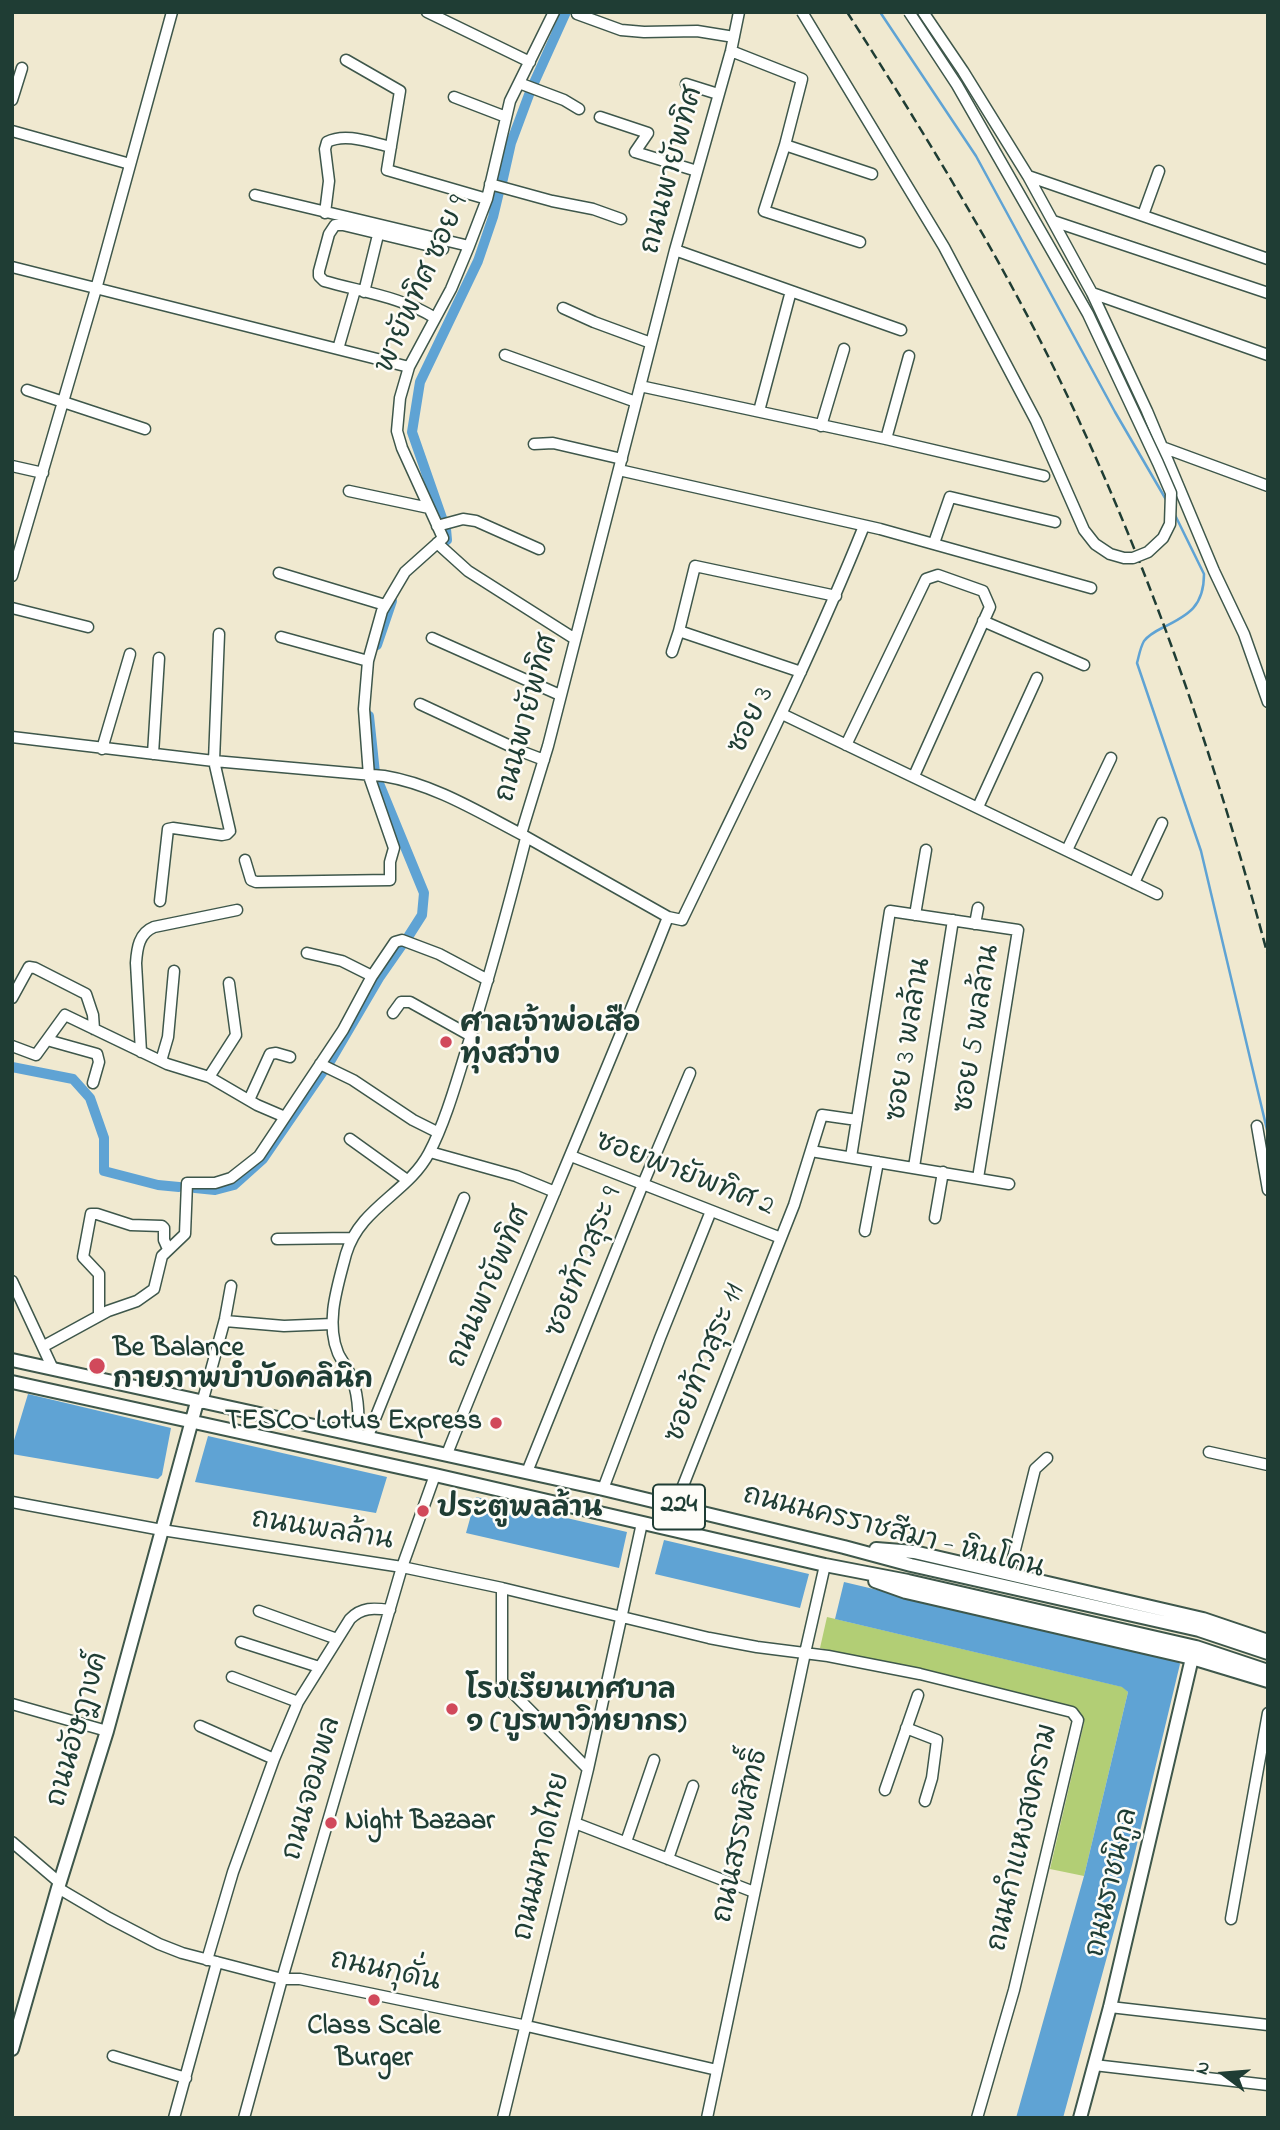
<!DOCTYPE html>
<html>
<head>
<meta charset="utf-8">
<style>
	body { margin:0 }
	#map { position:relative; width:1280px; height:2130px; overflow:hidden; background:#f0e9d0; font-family:"Indie Flower",sans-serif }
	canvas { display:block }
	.frame { position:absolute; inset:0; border:14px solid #1f3d34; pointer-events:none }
	.north { position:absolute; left:1189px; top:2039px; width:70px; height:70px; -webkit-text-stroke:5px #fdfcf7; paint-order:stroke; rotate:286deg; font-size:19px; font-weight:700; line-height:28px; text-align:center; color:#1f3d34 }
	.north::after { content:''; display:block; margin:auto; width:24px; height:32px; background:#1f3d34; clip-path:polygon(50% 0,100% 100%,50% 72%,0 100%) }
</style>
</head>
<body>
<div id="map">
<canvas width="1280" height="2130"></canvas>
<div class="frame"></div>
<div class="north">N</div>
</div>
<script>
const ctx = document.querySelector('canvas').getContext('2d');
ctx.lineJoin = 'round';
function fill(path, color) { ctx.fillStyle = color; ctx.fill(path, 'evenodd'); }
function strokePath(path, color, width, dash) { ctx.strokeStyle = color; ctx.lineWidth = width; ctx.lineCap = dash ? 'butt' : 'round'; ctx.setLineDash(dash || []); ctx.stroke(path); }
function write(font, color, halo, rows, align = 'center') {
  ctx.font = font + ' "Indie Flower","Playpen Sans Thai",sans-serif'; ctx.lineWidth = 5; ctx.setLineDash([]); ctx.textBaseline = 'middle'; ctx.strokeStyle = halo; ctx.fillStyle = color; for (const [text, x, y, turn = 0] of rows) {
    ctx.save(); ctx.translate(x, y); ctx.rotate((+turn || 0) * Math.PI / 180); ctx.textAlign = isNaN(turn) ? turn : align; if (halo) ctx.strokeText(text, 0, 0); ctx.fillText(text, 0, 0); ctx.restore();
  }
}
const green = new Path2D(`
	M827 1617 1123 1687 1128 1692 1084 1876 1050 1869 1084 1723 1082 1715 1074 1709 820 1648Z`);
const water = new Path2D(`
	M28 1394 171 1428 162 1475 158 1479 12 1454V1447Z
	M208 1436 387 1477 376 1513 195 1482Z
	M476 1497 627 1532 619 1568 466 1533Z
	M664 1540 809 1574 800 1608 655 1574Z
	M844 1582 1178 1661 1180 1664 1132 1865 1063 2118H1016L1084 1876 1128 1692 1122 1687 835 1619Z`);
const stream = new Path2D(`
	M880 12 976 156 1115 412 1168 503
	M1175 515 1204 574C1204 606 1189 615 1162 628 1156 631 1148 636 1144 641 1140 648 1139 656 1137 663L1201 851 1268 1134`);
const canal = new Path2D(`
	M533 85 566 12
	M502 183 511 143 530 92
	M443 521 412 432 420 382 478 261 493 217 499 192
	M443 542 447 540 446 529
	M377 645 392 601
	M369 716 375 773
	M378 781 424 893 422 915 408 937
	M328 1065 379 978 402 945
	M12 1067 73 1079 90 1098 104 1138V1171L158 1185 179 1187
	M195 1188 215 1190 234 1185 263 1159 324 1070`);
const minor = new Path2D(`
	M427 12 530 62
	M923 12 963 71 1028 176 1092 293 1147 411 1214 571 1244 634 1268 702
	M577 14 621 30 644 32 697 31 734 37
	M731 51 802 79 785 145 764 211 860 242
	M346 60 400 91 387 170 487 199
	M519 83 564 100 579 109
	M686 84 718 94
	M454 97 506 117
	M12 100 22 68
	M600 117 648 133 635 152 697 171
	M12 131 130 164
	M785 145 872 174
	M1028 176 1268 259
	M490 184 552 201 593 209 621 219
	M255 195 469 246
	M325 213 329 181 325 149 327 142C346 132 372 143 391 147
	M1143 215 1159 171
	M1053 221 1268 293
	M675 250 901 330
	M12 267 409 367
	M364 292 378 235
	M1092 293 1268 355
	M563 308 594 322 651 343
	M435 318C402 297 362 292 324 281L319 276V271L329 234 335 225H343L443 249
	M338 349 355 290
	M505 355 636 402
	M640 386 886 439 1044 476
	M27 390 145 429
	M759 411 791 291
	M821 426 844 349
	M886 439 909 356
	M534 444 553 443 622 459
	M1162 447 1268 486
	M12 466 43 473
	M619 470 880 529 1091 588
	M349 491 429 508
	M437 526 463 519 476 521 539 549
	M437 543 468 571 575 639
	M934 543 950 497 1055 522
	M279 573 385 605
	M12 576 96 289 172 12
	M12 608 88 627
	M983 621 1084 665
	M281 637 368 661
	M432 638 560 695
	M672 652 679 631
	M801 672 679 631 695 566 836 596
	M420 704 523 752 544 760
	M782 714 1157 894
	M12 737 214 761 384 776C433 784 477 811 521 834
	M846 745 926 579 938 575 983 591 990 607 914 776
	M102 749 130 654
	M153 754 159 658
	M978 807 1037 678
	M1067 850 1111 758
	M245 860 251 880 256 882 390 880V862L394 848 369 776 364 709 368 661 382 611 405 572 443 538 402 448 397 431 400 398 409 367 451 289 469 246 487 199 510 101 554 12
	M1134 883 1162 823
	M160 901 168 829 173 828 222 835 227 834 230 831 214 761 219 634
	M915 915 926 850
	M668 917 682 920C745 789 810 660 864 526
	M975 924 978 908
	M307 953 342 961 372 976
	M12 998 29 967 35 968 86 994 93 1015 94 1029
	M393 1013 401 1002H410L471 1036
	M47 1040 97 1054 99 1062 93 1083
	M12 1046 36 1055 65 1015 167 1064 209 1077 257 1105 285 1117
	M141 1052 136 963C137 948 139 933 154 927L237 910
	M161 1061 168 1037 174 971
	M320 1064 353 1080 413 1120 437 1132
	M209 1077 236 1035 229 983
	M249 1100 270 1054 276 1053 290 1057
	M1257 1126 1268 1190
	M350 1139 407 1180
	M811 1151 1009 1184
	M430 1152 516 1176 555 1192
	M571 1156 781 1238
	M851 1157 890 911 1018 930 978 1178
	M914 1167 953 920
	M935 1218 943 1172
	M865 1231 878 1162
	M277 1239 352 1238
	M12 1281 53 1369
	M99 1316V1274L83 1257 91 1214H97L131 1225 162 1226 164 1228V1240L168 1249
	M225 1321 284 1326 332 1324
	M44 1346 108 1311 137 1301 154 1289 162 1256 185 1234 187 1183H215L231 1178 259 1156 343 1030 372 976 395 942 402 940 439 954 488 980
	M202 1403 225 1319 231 1286
	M357 1434C360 1415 358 1389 349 1372 346 1365 341 1360 338 1353 325 1322 338 1285 346 1254 360 1207 408 1193 429 1153 445 1123 457 1080 467 1048 489 978 508 909 526 838
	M368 1436 464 1198
	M1209 1452 1268 1465
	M447 1454C518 1274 597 1097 668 917L521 834 548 746 675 250 731 51 739 12
	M527 1472 643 1184 690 1073
	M603 1489 660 1338 711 1211
	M12 1502 162 1530 402 1567 502 1588 709 1638 757 1647 828 1656 920 1674 1072 1712 1078 1720 1014 1990 977 2118
	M675 1506 794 1205 822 1115 857 1120
	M1009 1574 1035 1469 1047 1458
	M502 1588V1682L588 1769
	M259 1611 337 1639
	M241 1642 319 1667
	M232 1677 298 1702
	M12 1704 107 1731
	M200 1726 274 1759
	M906 1728 937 1740 932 1778 925 1801
	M885 1790 918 1695
	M575 1823 754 1892
	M12 1842 60 1883
	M626 1842 654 1760
	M668 1859 693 1786
	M58 1888 109 1918 159 1944 182 1953 282 1979H300L527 2026 717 2070
	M1231 1919 1268 1713
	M207 1960 233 1872 274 1759 298 1702 350 1619C362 1607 373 1608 390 1610
	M1110 2007 1268 2025
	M113 2056 186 2078
	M1094 2065 1268 2085
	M174 2118 217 1962
	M244 2118 282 1979 402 1567 435 1475
	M503 2118 588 1769 642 1523
	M707 2118 805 1653 825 1565`);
const major = new Path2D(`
	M12 1360 603 1489 844 1547 911 1565 1199 1630 1268 1653
	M12 1382 435 1475 825 1565 908 1581 1196 1647 1268 1671
	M876 1549 914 1552 1203 1619 1268 1641
	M875 1581 906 1592 1192 1658 1268 1681
	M12 2049 58 1888 107 1731 197 1402
	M1080 2118 1110 2007 1192 1658`);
const rail = new Path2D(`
	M847 12C920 126 992 243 1052 364 1145 553 1214 753 1268 956`);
const minorBridge = new Path2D(`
	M802 12 944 247 1036 421 1084 530 1095 544 1110 554 1124 558H1133L1148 552 1163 538 1170 524 1171 493 1158 463 1088 314 957 85 909 12`);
const markers = [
	[446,1042,7,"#d1495b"],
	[97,1366,9,"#d1495b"],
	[496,1423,7,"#d1495b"],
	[423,1511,7,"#d1495b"],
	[452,1709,7,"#d1495b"],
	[331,1823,7,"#d1495b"],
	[374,2000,7,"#d1495b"]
];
const shields = [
	[679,1507,52]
];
const shieldNames = [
	["224",679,1507]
];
const streetNames = [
	["ถนนพายัพทิศ",674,171,-75],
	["พายัพทิศ ซอย 9",424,285,-66],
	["ถนนพายัพทิศ",529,719,-75],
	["ซอย 3",753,721,-64],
	["ซอย 5 พลล้าน",979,1029,-81],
	["ซอย 3 พลล้าน",911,1040,-81],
	["ซอยพายัพทิศ 2",684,1176,21],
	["ซอยท้าวสุระ 9",586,1263,-68],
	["ถนนพายัพทิศ",491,1288,-67],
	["ซอยท้าวสุระ 11",707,1364,-68],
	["ถนนพลล้าน",322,1532,9],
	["ถนนนครราชสีมา - หินโคน",893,1534,14],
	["ถนนอัษฎางค์",80,1730,-74],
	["ถนนจอมพล",314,1789,-74],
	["ถนนสรรพสิทธิ์",743,1836,-78],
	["ถนนกำแหงสงคราม",1025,1838,-77],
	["ถนนมหาดไทย",544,1857,-77],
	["ถนนราชนิกูล",1114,1883,-77],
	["ถนนกุดั่น",385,1973,12]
];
const poiNames = [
	["ศาลเจ้าพ่อเสือ",460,1026],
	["ทุ่งสว่าง",460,1058],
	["Be Balance",113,1350],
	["กายภาพบำบัดคลินิก",113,1382],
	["TESCO Lotus Express",482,1423,"right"],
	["ประตูพลล้าน",437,1511],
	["โรงเรียนเทศบาล",466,1693],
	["๑ (บูรพาวิทยากร)",466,1725],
	["Night Bazaar",345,1823],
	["Class Scale",374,2028,"center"],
	["Burger",374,2060,"center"]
];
fill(green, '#b2ce75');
fill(water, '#5fa3d4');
strokePath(stream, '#5fa3d4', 2.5);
strokePath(canal, '#5fa3d4', 10);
strokePath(minor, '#3e574b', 13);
strokePath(major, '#3e574b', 16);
strokePath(minor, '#fff', 10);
strokePath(major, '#fff', 12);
strokePath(rail, '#1f3d34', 2.5, [10, 5]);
strokePath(minorBridge, '#3e574b', 13, []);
strokePath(minorBridge, '#fff', 10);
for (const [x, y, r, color] of markers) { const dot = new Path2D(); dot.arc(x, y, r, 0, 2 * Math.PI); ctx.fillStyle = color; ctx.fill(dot); strokePath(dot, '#fdfcf7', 2.5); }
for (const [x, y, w] of shields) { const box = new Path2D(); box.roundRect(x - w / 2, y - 22.5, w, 45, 5); ctx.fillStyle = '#fdfcf7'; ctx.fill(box); strokePath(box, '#1f3d34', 2); }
write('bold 26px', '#1f3d34', null, shieldNames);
write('28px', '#1f3d34', '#fdfcf7', streetNames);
write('bold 28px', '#1f3d34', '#fdfcf7', poiNames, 'left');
</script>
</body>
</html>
